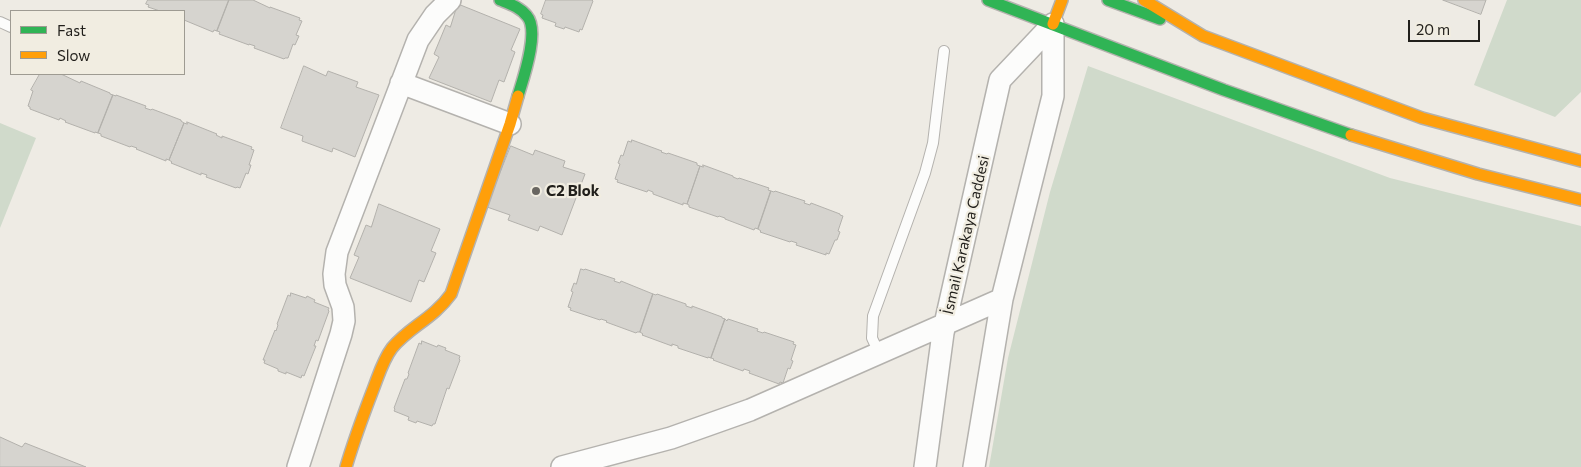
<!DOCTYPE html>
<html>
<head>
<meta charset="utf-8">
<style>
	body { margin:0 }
	#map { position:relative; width:1581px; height:467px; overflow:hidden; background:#eeebe4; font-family:Commissioner,sans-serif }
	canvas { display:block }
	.legend { position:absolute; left:10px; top:10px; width:175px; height:65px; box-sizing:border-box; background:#f1ede1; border:1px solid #9e9b92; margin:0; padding:6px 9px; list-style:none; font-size:15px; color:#211f1b }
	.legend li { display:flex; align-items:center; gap:10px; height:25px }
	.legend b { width:25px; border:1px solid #9e9b92 }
	.scale { position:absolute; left:1408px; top:20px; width:72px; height:22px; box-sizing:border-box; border:2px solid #211f1b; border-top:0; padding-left:6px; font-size:15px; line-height:18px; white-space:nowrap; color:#211f1b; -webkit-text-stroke:4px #f1ede1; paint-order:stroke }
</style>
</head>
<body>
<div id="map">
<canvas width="1581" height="467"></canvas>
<ul class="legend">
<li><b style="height:6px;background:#30b455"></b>Fast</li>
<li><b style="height:6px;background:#ff9f0a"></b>Slow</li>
</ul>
<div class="scale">20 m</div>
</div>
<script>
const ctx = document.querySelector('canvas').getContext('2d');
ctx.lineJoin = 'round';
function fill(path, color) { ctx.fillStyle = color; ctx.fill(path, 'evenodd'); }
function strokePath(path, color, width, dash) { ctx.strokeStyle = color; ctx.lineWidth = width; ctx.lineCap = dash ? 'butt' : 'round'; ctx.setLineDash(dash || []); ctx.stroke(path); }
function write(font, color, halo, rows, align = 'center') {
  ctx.font = font + ' Commissioner,sans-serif'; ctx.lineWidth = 4.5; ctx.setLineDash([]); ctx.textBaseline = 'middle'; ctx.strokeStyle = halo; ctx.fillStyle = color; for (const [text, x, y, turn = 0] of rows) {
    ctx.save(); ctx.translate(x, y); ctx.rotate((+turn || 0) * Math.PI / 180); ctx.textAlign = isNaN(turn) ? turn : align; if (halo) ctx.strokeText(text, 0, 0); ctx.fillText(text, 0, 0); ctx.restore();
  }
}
const green = new Path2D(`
	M1507 0H1581V92L1555 117 1474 85Z
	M1088 66 1390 178 1581 226V467H989L1008 358 1050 192Z
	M0 123 36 138 0 228Z`);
const building = new Path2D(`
	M148 0H229L217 31 214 30 213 32 184 20V11H160L148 7 149 5 146 4Z
	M229 0H253L270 8V7L300 18 299 20 302 21 296 35 299 36 295 45 293 44 288 58H285L284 59 254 48 255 46 249 44V45L219 34 220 32 217 31Z
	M546 0H592L593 1 582 30 580 29 579 32 565 27 564 29 555 26 556 23 542 18 543 15 541 14Z
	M1443 0H1486L1481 14Z
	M458 4 520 29 511 50 515 52 504 82 499 80 491 102 429 78 439 57 434 54 446 25 450 27Z
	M304 66 326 76 328 71 358 82 356 87 379 95 355 157 333 148 332 152 302 141 303 136 281 128Z
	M40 74H61L80 83 81 81 110 93V94L113 95 98 133 95 132V133L65 122 66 121 60 118 59 120 30 109V107L28 106 33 91 31 90Z
	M113 95 116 96V95L146 106 145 108 151 110 152 109 181 120V121L184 123 169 160 166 159V161L136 149 137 148 131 146 130 147 101 136V134L98 133Z
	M187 122 217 134 216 135 222 138V136L252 147 251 149 254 150 249 165H251L248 174 246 173 240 188 237 187 236 188 206 177 207 175 201 173V175L171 163 172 162 169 160 184 123 187 124Z
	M632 140 662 151 661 152 667 154 668 153 697 163V165L700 166 687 204 683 203V205L653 194V192L648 190 647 192 617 182 618 180 615 179 620 164 618 163 621 155 623 156 628 141 631 142Z
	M511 146 533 155 535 150 565 161 563 167 585 174 562 235 540 226 538 231 508 220 510 215 487 207Z
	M703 165 733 176V177L738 179 739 178 769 188 768 190 771 191 758 229 755 228 754 230 725 219V218L719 216 718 217 689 207V205L687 204 700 166 703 167Z
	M771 191 774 192 775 191 805 201 804 203 810 205 811 203 840 214V215L843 216 838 231 840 232 837 240H835L829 254 826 253V255L796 245 797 243 791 241 790 242 760 232 761 231 758 229Z
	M379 204 440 229 431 251 436 253 424 282 419 280 411 302 350 278 359 257 354 255 366 225 371 227Z
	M581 269 584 270 585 269 615 279 614 281 620 283 621 281 653 294 640 332H637L636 333 606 322 607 321 601 319 600 320 570 310 571 308 568 307 573 292 571 291 574 283 576 284Z
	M291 293 306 298 307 296 315 300 314 302 329 308 328 310 329 311 318 341 316 340 314 346H316L304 376 302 375 301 378 286 372V374L278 371V369L264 363 265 360H263L275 330 276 331 278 325 277 324 288 295 290 296Z
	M653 294 656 295 657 294 686 304V306L692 308V306L722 317V318L725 319 711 358 708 357V358L678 348V346L672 344V346L642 335 643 334 640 332Z
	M725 319 727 321 728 319 758 329 757 331 763 333 764 332 794 342 793 344 796 345 791 360 793 361 790 369 788 368 783 383 780 382 779 384 749 373 750 371 744 369 743 371 713 360 714 359 711 358Z
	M422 341 437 347 438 345 446 348 445 350 460 356 459 359 460 360 449 389 447 388 435 424H433L432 426 417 421 416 423 408 420 409 417 394 411 395 409 394 408 405 379H407L409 374 408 373 419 343 421 344Z
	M0 437 22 447 25 443 86 467H0Z`);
const lane = new Path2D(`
	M0 22 11 27
	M879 353 872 338 873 316 925 173 933 143 944 51`);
const street = new Path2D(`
	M401 83 510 124
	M298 467 341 334 344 321 343 307 335 285 334 274 337 252 418 40 435 15 450 0
	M562 467 671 438 750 410 1002 299
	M925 467 943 333 1000 80 1053 24
	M974 467 1002 299 1053 96V24`);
const fast = new Path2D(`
	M500 0C510 4 520 7 527 16 540 31 523 79 518 96
	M988 0 1224 90 1351 135
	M1108 0 1160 19`);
const slow = new Path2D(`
	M1144 0 1203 36 1422 118 1581 161
	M1053 24 1062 0
	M1351 135 1478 174 1581 200
	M346 467C354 440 364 413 374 387 379 374 383 360 392 348 409 327 433 319 451 294L510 124 518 96`);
const markers = [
	[536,191,5,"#696661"]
];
const poiNames = [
	["C2 Blok",546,191]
];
const streetNames = [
	["İsmail Karakaya Caddesi",966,235,-77]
];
fill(green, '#d0dacb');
fill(building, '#d6d4cf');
strokePath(building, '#b3b1ac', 1);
strokePath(lane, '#b4b2ae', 12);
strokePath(street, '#b4b2ae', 24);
strokePath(fast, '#b4b2ae', 14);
strokePath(slow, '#b4b2ae', 14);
strokePath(lane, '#fcfcfb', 10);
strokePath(street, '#fcfcfb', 21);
strokePath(fast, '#30b455', 11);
strokePath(slow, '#ff9f0a', 11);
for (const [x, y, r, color] of markers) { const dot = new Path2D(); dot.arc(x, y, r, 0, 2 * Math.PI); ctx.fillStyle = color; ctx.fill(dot); strokePath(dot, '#f1ede1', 2); }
write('bold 15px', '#211f1b', '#f1ede1', poiNames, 'left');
write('15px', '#211f1b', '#f1ede1', streetNames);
</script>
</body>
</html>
